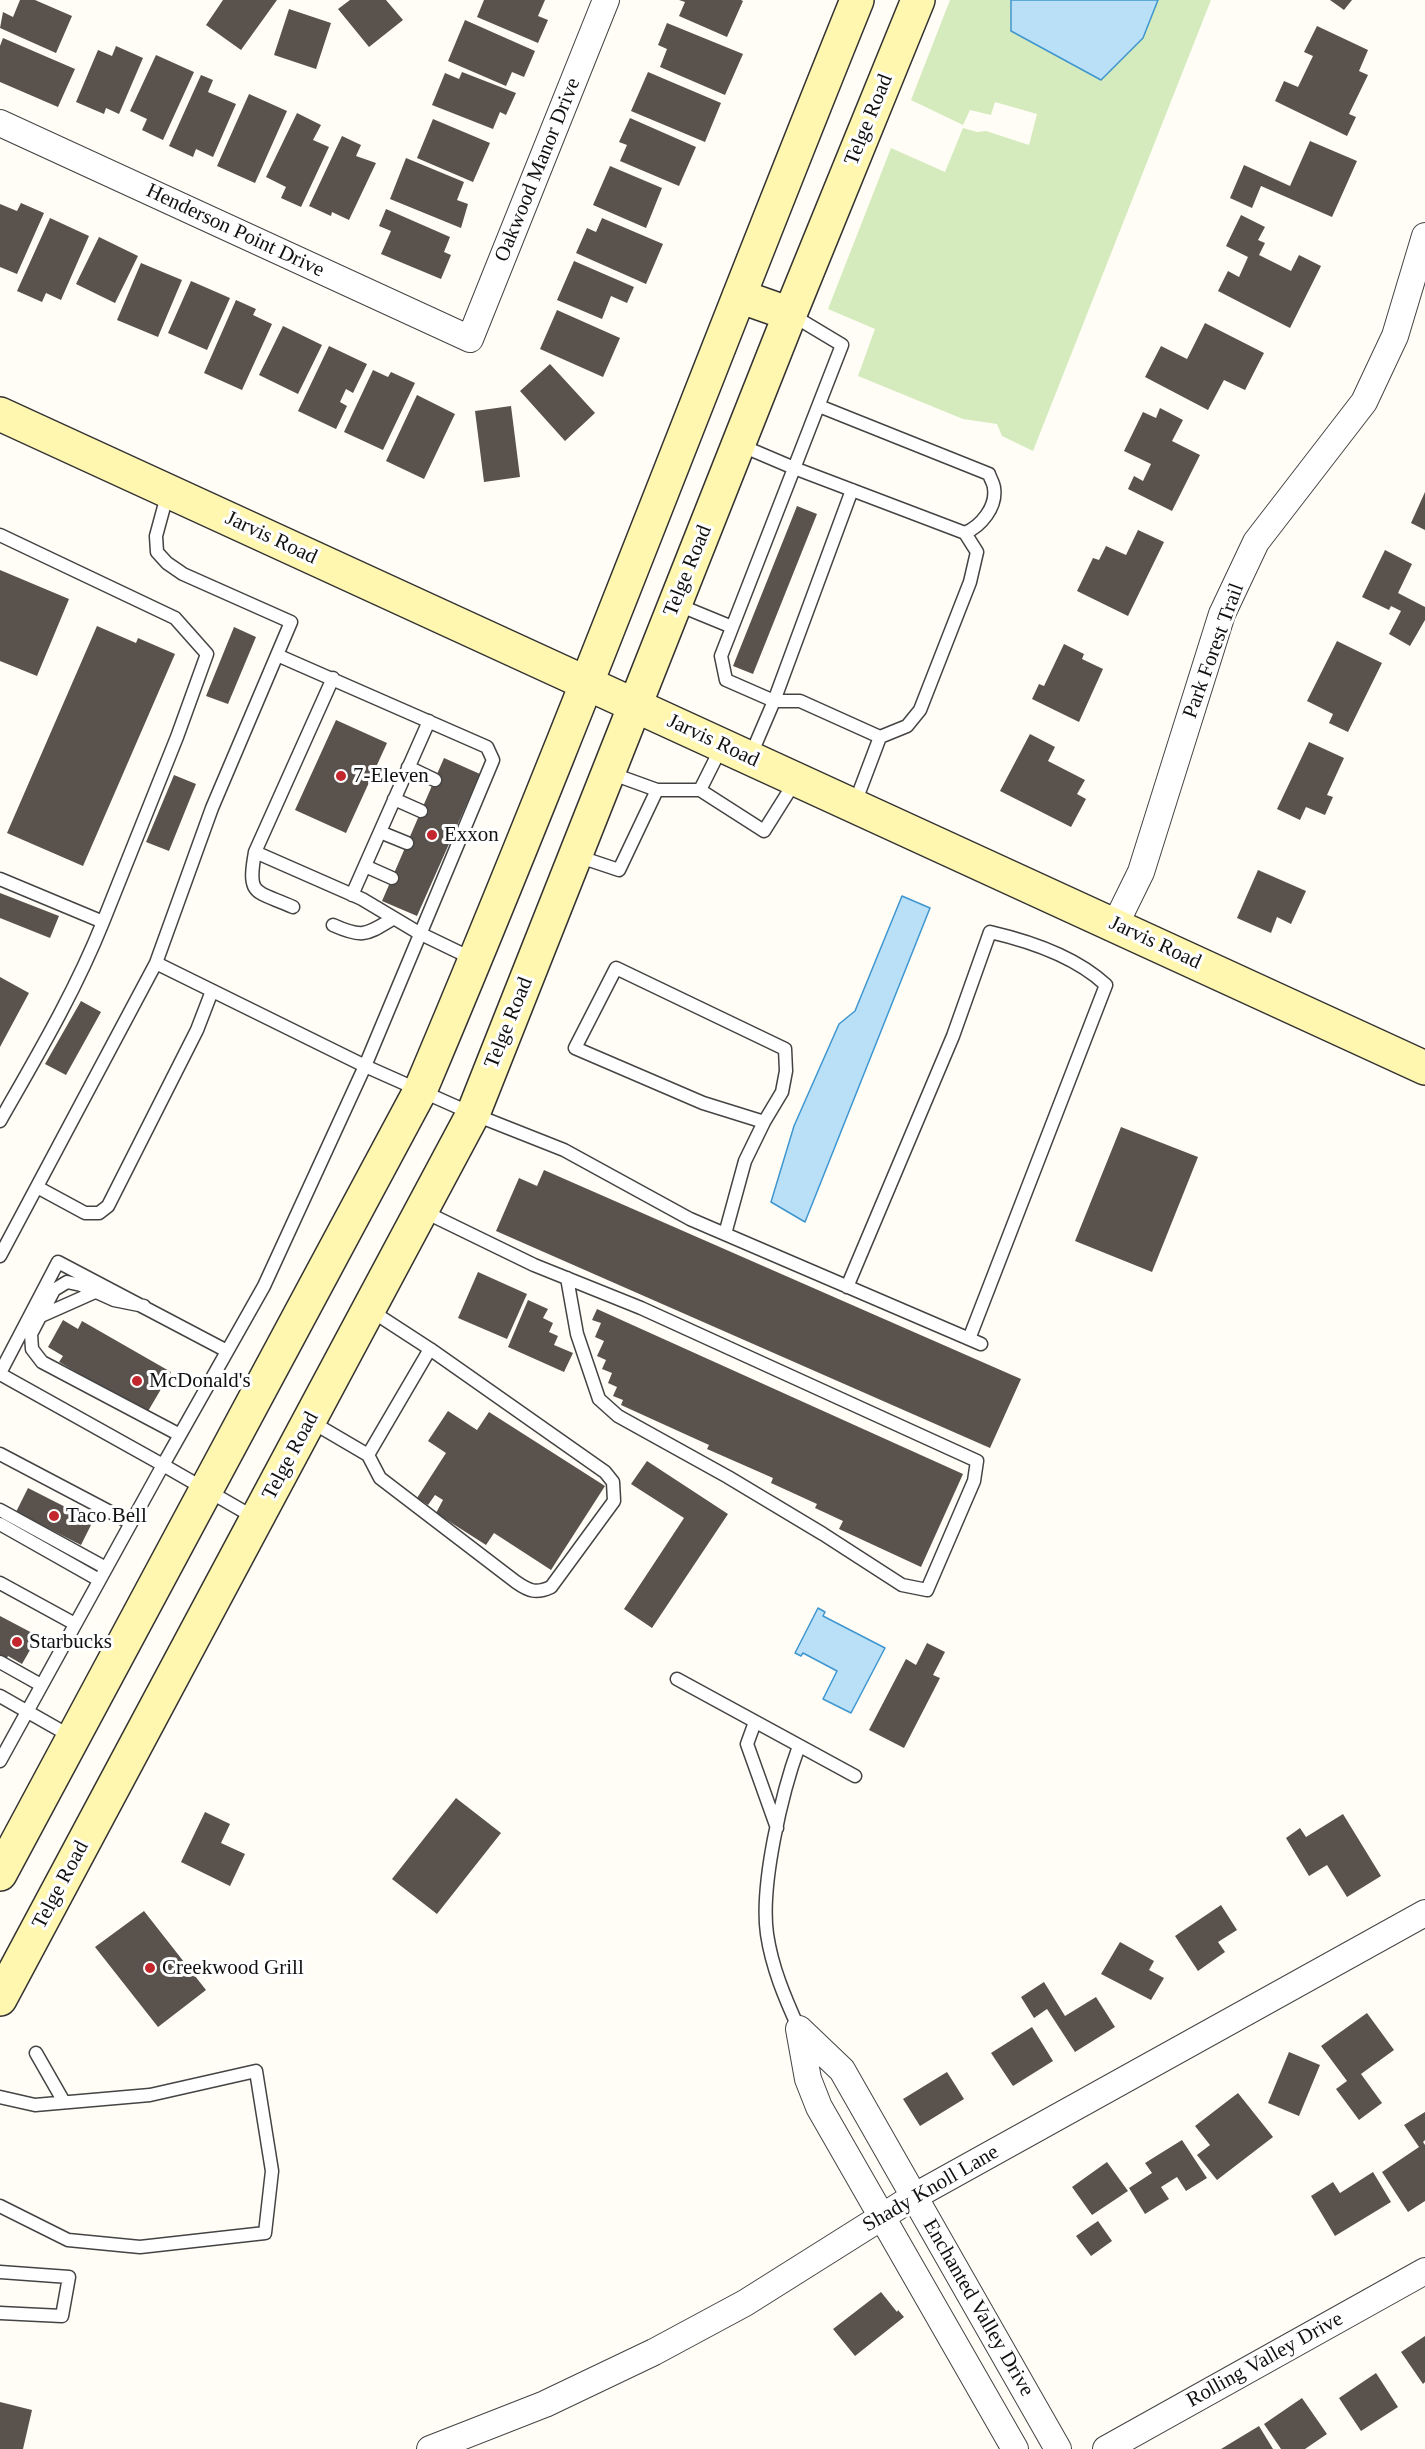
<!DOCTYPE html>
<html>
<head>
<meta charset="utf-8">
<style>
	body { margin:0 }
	canvas { display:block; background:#fffdf5 }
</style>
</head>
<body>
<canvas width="1425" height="2449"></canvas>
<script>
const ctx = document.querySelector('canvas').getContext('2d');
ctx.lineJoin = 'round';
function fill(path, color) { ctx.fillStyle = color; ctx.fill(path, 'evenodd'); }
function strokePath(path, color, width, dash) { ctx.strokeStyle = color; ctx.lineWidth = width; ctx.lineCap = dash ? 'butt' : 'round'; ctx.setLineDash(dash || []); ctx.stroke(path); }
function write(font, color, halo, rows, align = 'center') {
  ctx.font = font + ' "Times New Roman",serif'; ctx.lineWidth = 6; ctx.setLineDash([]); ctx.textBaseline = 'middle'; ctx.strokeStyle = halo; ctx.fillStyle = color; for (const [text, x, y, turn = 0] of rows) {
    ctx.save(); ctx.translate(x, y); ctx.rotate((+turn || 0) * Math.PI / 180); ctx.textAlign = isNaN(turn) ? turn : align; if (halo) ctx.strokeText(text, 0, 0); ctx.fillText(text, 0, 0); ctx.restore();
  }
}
const green = new Path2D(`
	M950 0H1211L1033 451 1002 436 997 424 963 419 858 376 875 329 828 309 891 148 945 172 963 128 977 132 986 131 1029 145 1037 114 995 102 991 115 970 110 963 125 911 100Z`);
const water = new Path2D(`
	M1011 0H1158L1143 38 1101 80 1011 31Z
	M902 896 930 908 805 1222 771 1202 794 1126 839 1024 855 1011Z
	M818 1608 825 1612 823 1616 885 1648 851 1713 823 1699 837 1671 803 1653 801 1656 795 1653Z`);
const building = new Path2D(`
	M20 0H35L72 16 56 53 0 28 3 12 13 17Z
	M223 0H277L241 50 206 25Z
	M350 0H386L403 20 369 47 338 9Z
	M484 0H545L538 16 548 20 538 43 477 17Z
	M679 0H741L743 1 727 37 679 16 685 2Z
	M1330 0H1352L1344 10Z
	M289 9 331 23 316 69 274 55Z
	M465 20 535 51 524 77 512 72 506 86 448 61Z
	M667 23 743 54 725 95 660 67 667 49 658 45Z
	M1317 26 1368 50 1359 71 1368 75 1349 114 1356 117 1347 136 1275 101 1284 81 1298 87 1313 56 1304 52Z
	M3 38 75 69 58 107 0 82V46Z
	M116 46 143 58 119 114 106 108 104 114 76 102 98 50 112 56Z
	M156 55 194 72 163 140 142 130 147 119 130 111Z
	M462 72 516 93 506 115 500 112 493 129 432 105 445 73 459 79Z
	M648 72 721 103 705 142 631 111Z
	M201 75 213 80 208 92 236 104 213 157 196 149 193 157 169 146Z
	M249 94 287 111 255 183 217 166Z
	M297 113 321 125 313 140 329 147 301 207 281 198 286 187 266 177Z
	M630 118 696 147 679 186 620 161 627 145 619 142Z
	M433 119 490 143 473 182 417 158Z
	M342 136 361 145 356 156 376 163 349 220 332 212 331 216 309 206Z
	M1310 141 1357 161 1332 217 1261 186 1252 208 1230 198 1244 165 1290 186Z
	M406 158 464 182 457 200 468 204 461 228 390 199Z
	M610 166 662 188 646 228 593 205Z
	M21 203 44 213 17 274 0 267V204L17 211Z
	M386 209 450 237 444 252 451 255 441 279 381 254 391 231 379 226Z
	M1241 215 1265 227 1258 240 1265 243 1259 255 1291 271 1299 255 1321 266 1290 328 1218 291 1228 271 1239 277 1248 257 1226 246Z
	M50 218 89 236 61 300 46 293 42 302 17 291Z
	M602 218 663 244 646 284 576 253 587 228 596 232Z
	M99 237 138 256 115 303 76 284Z
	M574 261 634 287 627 303 611 296 602 319 557 300Z
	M141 263 182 280 158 337 117 320Z
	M191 281 230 298 207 350 168 333Z
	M236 300 256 309 253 315 272 324 242 390 204 373Z
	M557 310 620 338 603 377 540 349Z
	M1205 323 1264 353 1245 390 1224 380 1208 410 1145 377 1161 346 1187 359Z
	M283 326 322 345 298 394 259 375Z
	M329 346 367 364 353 393 346 389 340 402 347 406 336 429 298 411Z
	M550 364 595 413 565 441 520 391Z
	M373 370 388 377 391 372 415 383 383 450 344 432Z
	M417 395 455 414 424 479 386 461Z
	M511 406 520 477 484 482 475 411Z
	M1160 408 1183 420 1172 441 1200 455 1172 511 1128 489 1134 476 1143 481 1151 464 1124 451 1143 412 1156 418Z
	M1425 492V530L1411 523Z
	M797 506 817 514 753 674 733 666Z
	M1138 530 1164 542 1128 616 1077 591 1093 558 1099 560 1106 546 1126 555Z
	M1385 550 1412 564 1398 593 1425 607V620L1410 646 1389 634 1401 611 1391 606 1389 610 1362 597Z
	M0 570 69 599 37 676 0 661Z
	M97 626 136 643 138 638 175 654 83 866 7 833Z
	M234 627 256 637 228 704 206 696Z
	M1337 641 1382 663 1348 732 1329 723 1333 714 1307 701Z
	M1064 644 1084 654 1082 659 1103 669 1079 722 1032 699 1039 684 1044 686Z
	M336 720 387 743 346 833 295 810Z
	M1030 734 1055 747 1048 761 1085 780 1077 794 1086 799 1071 827 1000 791Z
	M1309 742 1344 758 1327 795 1333 797 1325 815 1306 807 1300 820 1277 809Z
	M444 758 480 774 417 916 382 901Z
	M174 775 196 784 169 851 146 842Z
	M1258 870 1306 891 1291 924 1277 917 1271 933 1237 918Z
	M0 893 59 916 50 938 0 918Z
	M0 977 29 993 0 1047Z
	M81 1001 101 1012 66 1075 45 1064Z
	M1121 1127 1198 1157 1152 1272 1075 1241Z
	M544 1170 1021 1379 990 1448 496 1231 519 1178 537 1186Z
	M478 1272 527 1294 507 1339 458 1318Z
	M528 1300 548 1309 543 1318 553 1323 549 1332 558 1336 554 1345 573 1353 564 1372 508 1347Z
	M597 1309 963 1474 921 1567 839 1529 843 1521 815 1508 817 1504 771 1483 773 1478 707 1449 709 1445 621 1405 623 1400 613 1396 617 1387 608 1383 612 1373 602 1369 606 1360 597 1356 604 1341 595 1337 601 1323 592 1320Z
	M63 1320 78 1329 82 1321 171 1372 147 1413 59 1362 63 1356 48 1347Z
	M448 1411 477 1430 489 1412 605 1486 551 1570 494 1533 486 1545 436 1513 443 1500 435 1495 428 1505 417 1498 446 1453 428 1441Z
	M647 1461 728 1514 652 1628 624 1609 684 1518 631 1484Z
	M28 1488 93 1521 81 1545 16 1512Z
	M0 1616 38 1636 22 1664 8 1656 6 1660 0 1657Z
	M927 1643 945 1652 933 1675 940 1678 904 1748 869 1730 906 1659 916 1665Z
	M456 1798 501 1833 437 1914 392 1879Z
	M205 1812 230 1824 221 1843 245 1854 230 1886 181 1862Z
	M1343 1814 1381 1876 1347 1897 1327 1865 1309 1876 1286 1838 1300 1828 1306 1837Z
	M1221 1905 1237 1930 1218 1942 1225 1952 1198 1971 1175 1936Z
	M144 1911 206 1990 158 2027 95 1947Z
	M1120 1942 1154 1961 1149 1970 1164 1978 1151 2000 1101 1974Z
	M1044 1982 1065 2016 1096 1997 1115 2027 1075 2052 1047 2009 1034 2018 1021 1997Z
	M1367 2013 1394 2050 1361 2074 1382 2103 1359 2120 1336 2089 1347 2081 1321 2046Z
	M1032 2027 1053 2061 1013 2086 991 2053Z
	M1289 2052 1320 2065 1299 2116 1268 2103Z
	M947 2072 964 2099 920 2126 903 2099Z
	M1238 2093 1273 2137 1217 2180 1197 2155 1210 2145 1195 2126Z
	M1425 2112V2140L1423 2142 1425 2145V2201L1408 2212 1382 2172 1419 2147 1404 2125Z
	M1182 2140 1207 2178 1186 2191 1177 2177 1161 2187 1169 2199 1145 2214 1129 2188 1152 2173 1145 2163Z
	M1107 2162 1128 2191 1092 2215 1072 2187Z
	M1373 2172 1391 2202 1335 2236 1311 2196 1333 2182 1340 2193Z
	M1098 2221 1112 2241 1091 2256 1076 2236Z
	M881 2292 897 2312 898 2310 904 2317 855 2356 833 2329Z
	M1425 2336V2382L1423 2384 1401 2352Z
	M1376 2373 1398 2407 1361 2431 1339 2398Z
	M1302 2398 1327 2434 1305 2449H1281L1264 2424Z
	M0 2402 32 2410 23 2449H0Z
	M1259 2426 1273 2449H1221Z`);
const lane = new Path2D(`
	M740 445 794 468 965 533C981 526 997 507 994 488 994 484 990 478 989 474L819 406
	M852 490 774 701H800L880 737 907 726 920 710 970 582 977 552 965 533
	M168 492 156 536 157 552 167 563 183 574 291 622 212 808 156 963 365 1066 493 760 487 747 277 655
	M0 535 175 618 207 654 177 737 103 922 0 879
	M676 604 732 627
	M333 678 255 852 362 899 419 933 473 959
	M722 746 700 790 764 831 796 780
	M750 757 774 701 726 680 721 656 842 345 792 315
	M408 767 435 780
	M610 773 657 790
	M394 799 421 811
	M855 803 880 737
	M380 832 407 843
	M255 852C247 897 255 890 293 907
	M577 856 619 870 657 790H700
	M365 866 392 878
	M352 895 429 721
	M333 925C364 939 367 934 394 918
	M0 1121C37 1056 75 992 103 922
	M37 1187 85 1213H99L108 1206 197 1030 212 991
	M423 1211 534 1265 641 1308 977 1461 974 1481 927 1590 902 1585 823 1534 728 1477 618 1416 599 1399 577 1334 567 1278
	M725 1234 745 1161 764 1122 782 1092 786 1071 785 1049 616 968 575 1048 703 1103 764 1122
	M0 1256 156 963
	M847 1287 953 1036 990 932C1029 941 1076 957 1106 985L969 1339
	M144 1306 114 1300 81 1285 67 1282 54 1290 31 1334 32 1349 42 1362 180 1435
	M41 1316 95 1292
	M0 1373 58 1262 227 1351
	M0 1374 163 1465 264 1286 365 1066 473 1114 564 1150 690 1219 981 1344
	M310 1421 368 1455 430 1349 370 1310
	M0 1454 131 1523
	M368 1455 380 1478 516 1582C529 1591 536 1594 551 1587L614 1501 613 1482 605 1472 430 1349
	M0 1510 106 1568
	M0 1524 99 1580
	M0 1583 75 1624
	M0 1662 41 1685
	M677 1679 855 1776
	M0 1696 72 1737
	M755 1722 747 1744 777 1828
	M0 1761 163 1465 257 1519
	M799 2029C785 1998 772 1968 767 1934 760 1885 782 1792 799 1746
	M36 2053 64 2102
	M0 2097 35 2105 150 2095 256 2071 272 2171 265 2233 140 2247 68 2240 0 2206
	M0 2272 69 2277 62 2316 0 2313`);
const street = new Path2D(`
	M0 123 470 339 606 0
	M1115 925 1141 872 1222 614 1256 542 1364 402 1395 336 1425 236
	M799 2029 842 2070 1058 2449
	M799 2029 808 2079 819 2107 1015 2449
	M430 2449 545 2404 654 2352 745 2303 915 2196 1425 1913
	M1106 2449 1425 2271`);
const secondary = new Path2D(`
	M739 296 790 314
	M0 414 1425 1068
	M0 1874 420 1091C573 730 710 363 857 0
	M0 1999 473 1114 790 314 918 0`);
const markers = [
	[341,776,6,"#c4262e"],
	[432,835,6,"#c4262e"],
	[137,1381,6,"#c4262e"],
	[54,1516,6,"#c4262e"],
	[17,1642,6,"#c4262e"],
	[150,1968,6,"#c4262e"]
];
const streetNames = [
	["Telge Road",869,120,-68],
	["Oakwood Manor Drive",538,170,-68],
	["Henderson Point Drive",235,231,25],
	["Jarvis Road",271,538,25],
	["Telge Road",688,571,-68],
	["Park Forest Trail",1214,651,-70],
	["Jarvis Road",713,741,25],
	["Jarvis Road",1155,943,25],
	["Telge Road",509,1023,-68],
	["Telge Road",291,1456,-62],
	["Telge Road",61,1885,-62],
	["Shady Knoll Lane",931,2189,-30],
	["Enchanted Valley Drive",978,2308,60],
	["Rolling Valley Drive",1265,2360,-29]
];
const poiNames = [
	["7-Eleven",353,776],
	["Exxon",444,835],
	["McDonald's",149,1381],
	["Taco Bell",66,1516],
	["Starbucks",29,1642],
	["Creekwood Grill",162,1968]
];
fill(green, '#d5ebbd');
fill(water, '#b9e0f7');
strokePath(water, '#3f96cf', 1.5);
fill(building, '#5a524d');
strokePath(lane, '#444', 15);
strokePath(street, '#444', 28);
strokePath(secondary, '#333', 36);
strokePath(lane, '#fff', 12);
strokePath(street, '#fff', 26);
strokePath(secondary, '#fff6b0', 33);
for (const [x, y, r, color] of markers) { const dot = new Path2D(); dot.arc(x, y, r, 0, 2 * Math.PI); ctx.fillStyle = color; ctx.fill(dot); strokePath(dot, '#fff', 2); }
write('21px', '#111', '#fff', streetNames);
write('21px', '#111', '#fff', poiNames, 'left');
</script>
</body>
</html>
